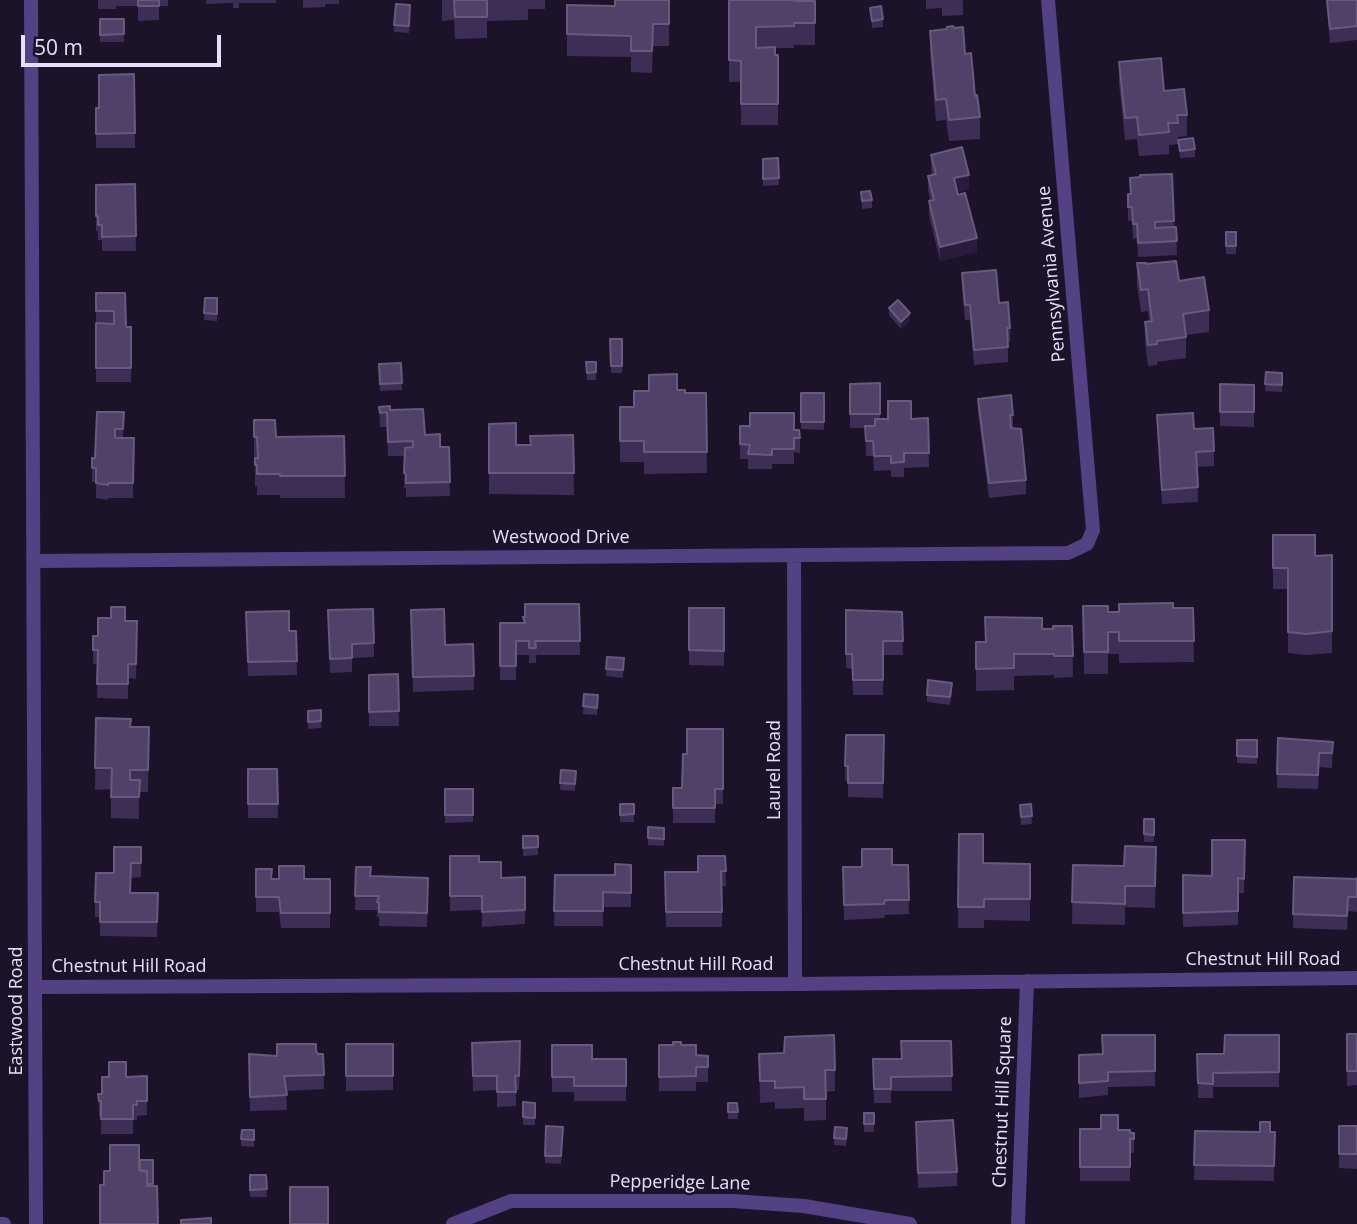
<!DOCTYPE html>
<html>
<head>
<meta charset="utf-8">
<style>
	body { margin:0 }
	#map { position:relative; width:1357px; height:1224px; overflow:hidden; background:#1b1329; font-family:"Open Sans",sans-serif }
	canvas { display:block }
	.scale { position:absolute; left:21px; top:35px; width:200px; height:32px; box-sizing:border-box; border:4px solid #e7defc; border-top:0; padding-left:9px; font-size:21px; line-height:24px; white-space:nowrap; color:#e7defc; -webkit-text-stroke:5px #1b1329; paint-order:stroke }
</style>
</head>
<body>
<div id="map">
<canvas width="1357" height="1224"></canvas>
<div class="scale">50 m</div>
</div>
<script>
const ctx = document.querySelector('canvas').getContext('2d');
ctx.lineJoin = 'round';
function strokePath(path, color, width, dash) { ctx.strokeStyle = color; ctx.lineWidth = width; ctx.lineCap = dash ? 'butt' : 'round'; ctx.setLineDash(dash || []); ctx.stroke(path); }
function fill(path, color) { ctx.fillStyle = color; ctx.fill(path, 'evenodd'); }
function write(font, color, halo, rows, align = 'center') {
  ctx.font = font + ' "Open Sans",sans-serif'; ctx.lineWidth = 5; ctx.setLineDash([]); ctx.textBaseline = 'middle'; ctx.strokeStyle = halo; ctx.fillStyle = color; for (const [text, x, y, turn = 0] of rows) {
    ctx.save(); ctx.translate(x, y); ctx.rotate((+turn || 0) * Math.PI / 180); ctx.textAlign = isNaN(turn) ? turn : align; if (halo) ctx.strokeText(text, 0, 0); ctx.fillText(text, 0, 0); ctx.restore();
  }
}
const street = new Path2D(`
	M31 0 36 1224
	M794 556 795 984
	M34 561 1068 553 1087 544 1093 530 1048 0
	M36 987 795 984 1357 978
	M0 1224H4
	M453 1224 511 1201H733L804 1206 910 1224
	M1018 1224 1027 981`);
const wall = new Path2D(`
	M98 0H168V6H159V20L138 21V6H116V9H98Z
	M206 0H276V3H239V8H233V3L206 4Z
	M303 0H339V4H325V7L303 8Z
	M442 0H545V9H528V20L487 21V38L455 39 454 20 442 21Z
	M669 0V46H653L652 73 631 72V57L567 56V5L615 6Z
	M729 0 815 1V45H794V48H775V55H778V125H741V82H729Z
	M926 0H963V15L942 16V8L926 9Z
	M1326 0H1357V40L1330 43Z
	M870 8 883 19V27L872 28Z
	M410 12 409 33 394 32V25Z
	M100 19H124V42H100Z
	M930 31 965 54 980 117V139L949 141 946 120 936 121 930 52Z
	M1119 62 1164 91 1187 115V136L1178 137V144L1169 145V154L1139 156 1137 139 1125 140 1119 83Z
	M134 74 135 148H96V108H99Z
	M1178 140 1195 149V157L1180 158Z
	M931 155 969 189 957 192 977 252 940 261 929 216V201H930L928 190V176L932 175 931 169Z
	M763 159 779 178V185L763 186Z
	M1172 174 1174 227H1176L1177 255 1138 257 1137 238 1133 239 1132 221H1128V194H1130V178Z
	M135 184 136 251H102V240H98V231H96V185Z
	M861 192 872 200V208L862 209Z
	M1226 232H1236V254H1226Z
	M1137 263 1146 264 1179 281 1209 310V332L1186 335V358L1157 362V365L1148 366 1145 343V322L1149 321 1148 311 1141 312 1137 285Z
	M962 273 999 303 1010 328V342H1008V362L974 365 970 320H965L962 288Z
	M96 293H125L126 327H131V382H96Z
	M205 298H217V321L204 320Z
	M889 308 910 320 901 329 889 315Z
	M610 339H622V373H611Z
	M586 362H596V380H587Z
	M401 363 402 390 380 391 379 364Z
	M1266 372 1282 373V392L1265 391Z
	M880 383V419L928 418 929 467 904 468V477H891V470L874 471 873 456H866L865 428H850V384Z
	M1254 385V427L1220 426V412Z
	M677 390 685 393H706L707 473 644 474V462H620V407H634Z
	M801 393H824V430L801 429Z
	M978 399 1013 415V428L1026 480V494L989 498 978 413Z
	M379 407 390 410 425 435 440 447H449L450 496 406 497V488H404L405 456H388L387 427H380Z
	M124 412 123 438H134L133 498H108V500L96 498V482H92V468L95 458Z
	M1157 415 1194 429 1214 451V466L1197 467 1198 502 1162 504Z
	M254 420 276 437 344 436 345 498H280V495H257V486L255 487V458H257H254Z
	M489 424 516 445H531L573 435 574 495 489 494Z
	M740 426 794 430 800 438V453L794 452V464H772V469H748V459H740Z
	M1273 535 1315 556 1332 555V653L1306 655 1288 653V589H1273Z
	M579 604 580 655H536V663H529V655H516V680H500V623H523V617Z
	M1083 606 1108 612 1193 608 1194 662 1119 663V654H1108V674H1084Z
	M689 608H724V666L689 665Z
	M328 610 374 643V657L352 658V672L330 673Z
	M411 610 445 645 473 644 474 690 413 692Z
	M846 610 902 612 903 655H883V695H853L852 669 846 668Z
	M246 612 289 631H296L297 675 248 676Z
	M985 617 1042 629H1053L1072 626 1073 677 1054 678V675L1014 676V690L976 691V642H985Z
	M125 621H137L136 679 128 678V699L97 698 98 664H93V650L98 636Z
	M607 657 624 658 623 678 606 676Z
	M398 674 399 726H369V675Z
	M952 691 950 705 927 702V695Z
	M584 694 598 695 597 715 583 714Z
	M321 710V728L308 729V711Z
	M96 718 130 727H149L148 792H139V819L111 818V789L95 790Z
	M723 729V804H715V823H673V788H682L687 754Z
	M846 735H884L883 798 848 797V781L845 780Z
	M1278 738 1333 742 1332 768 1319 767 1318 789 1277 788Z
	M1237 740H1257V764L1237 763Z
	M248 769H277L278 818H248Z
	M561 770 576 771 575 791 560 790Z
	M445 789H473V822L445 823Z
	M620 804H634V822H620Z
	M1031 804 1032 824 1021 825 1020 805Z
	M1154 819V842H1144V834Z
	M664 828V846L648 845V838Z
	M959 834 983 863 1030 864V921L984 920V928H958Z
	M523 836H538V855L523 856Z
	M1245 840 1244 893H1238V925L1183 927V913L1212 876Z
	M141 847V877L131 878 130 893H158L157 937 100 936V917H95V902L114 873Z
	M1156 847 1155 908 1125 907V925L1072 924 1073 865 1124 866Z
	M450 856 479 862 501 878 525 877V924L482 927V910L450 911Z
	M725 856 726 886H722V927H666L665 872H698Z
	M631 865V907H603V926H554L555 875H615Z
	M908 865 909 914 885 915 884 918 844 920 843 867Z
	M356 867 370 876 428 878 427 927 379 926V917H377V910H355Z
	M256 869 271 879H330V928H281L279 912H256Z
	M1357 878V912L1348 911 1347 930 1293 928V914L1357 879Z
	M1347 1034H1357V1085L1347 1086Z
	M1102 1035H1155V1086L1108 1087V1095L1079 1098V1055L1102 1054Z
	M1279 1035V1087H1213V1098H1198L1197 1054H1224Z
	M520 1041 519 1090H516V1106L497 1107V1090L473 1091 472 1043Z
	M901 1041H951L952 1091H891V1103H874L873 1059H901Z
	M346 1044H393V1090L346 1091Z
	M552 1045 592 1059H626V1101H574V1092H552Z
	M659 1045H681L696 1055 708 1056V1082H696V1091H659Z
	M316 1051 318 1054H323L324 1089 286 1091 287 1110 250 1111 249 1054 277 1056Z
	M759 1054 835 1070V1091L826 1092V1120L804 1121V1108L775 1109V1102L760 1103Z
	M147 1076V1115L137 1116V1120H133V1134H101V1116H99L98 1094H102L126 1077Z
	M523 1102 535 1103V1125H523Z
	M728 1103H737L738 1119H728Z
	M864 1113H874V1132H864Z
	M916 1122 957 1172V1186L918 1188Z
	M1339 1126H1357V1169L1339 1168Z
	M563 1127 561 1164 545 1163V1156Z
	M1080 1129 1118 1130 1134 1133V1153H1130V1181H1080Z
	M254 1130V1147L241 1146V1139Z
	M1195 1131 1275 1132 1274 1181 1194 1180Z
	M847 1136 846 1146 834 1145V1138Z
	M250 1175H266L267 1197H250Z`);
const shadedWall = new Path2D(`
	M969 175V189L954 193V178Z
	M977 238V252L940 261V247Z
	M910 313V320L901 329V322Z`);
const building = new Path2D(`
	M138 0H159V6H138Z
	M454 0H487V17H455Z
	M615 0H669V24H653L652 51H631V36L567 34V5L615 6Z
	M729 0H794V1H815V23H794V26L756 27V48L775 47V55H778V104H741V61L729 60Z
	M1327 0H1357V26L1330 29Z
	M396 4 410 5 409 26 394 25Z
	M881 6 883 19 872 21 870 8Z
	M100 19H124V34L100 35Z
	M953 26 954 28 963 27 965 54 971 53 975 96 977 95 980 117 949 120 946 99 936 100 930 31 947 29V27Z
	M1161 58 1164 91 1184 89 1187 115H1177L1178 123H1168L1169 132 1139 135 1137 117 1125 118 1119 62Z
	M134 74 135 133 96 134V108H99V75Z
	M1193 138 1195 149 1180 151 1178 140Z
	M962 147 969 175 954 178 958 195 965 193 977 238 940 247 929 201 934 200 928 176 936 174 931 155Z
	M778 158 779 178 763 179V159Z
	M1172 174 1174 221 1155 222V228L1176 227 1177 241 1138 243 1137 224H1133L1132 207H1128V194H1131L1130 178 1140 177V175Z
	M135 184 136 236 102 237V225H98V216H96V185Z
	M870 191 872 200 862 201 861 192Z
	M1226 232H1236V246H1226Z
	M1176 261 1179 281 1204 277 1209 310 1183 314 1186 337 1157 341V344L1148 345 1145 322 1152 321 1148 289 1141 290 1137 263H1146V264Z
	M996 270 999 303 1008 302 1010 328H1007L1008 347 974 350 970 305H965L962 273Z
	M96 293H125L126 327H131V368H96V323L114 324V311H96Z
	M205 298H217V314L204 313Z
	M898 300 910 313 901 322 889 308Z
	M610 339H622V366H611Z
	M586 362H596V372L587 373Z
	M401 363 402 383 380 384 379 364Z
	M1266 372 1282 373V385L1265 384Z
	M677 374V390H685V393H706L707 452H644V441H620V407H634V391H649V375Z
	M880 383V414H850V384Z
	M1220 384 1254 385V412H1220Z
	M801 393H824V422H801Z
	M1011 395 1013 415H1010L1011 428 1021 429 1026 480 989 483 978 399Z
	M888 401H911V419L928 418 929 453H904V462L891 463V456H874L873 441H866L865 426H875V419H888Z
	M390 406V410L423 409 425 435 440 434V447H449L450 482 406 483V474L404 473 405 448 413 447V441L388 442 387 412 380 413 379 407Z
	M97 412H124L123 429H115V438H134L133 483H108V485L96 483V468H92V458H95Z
	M750 413H794V430H799L800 438H794V449H772V455L748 454 750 445 740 444V426H750Z
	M1193 413 1194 429 1213 428 1214 451 1196 452 1198 487 1162 490 1157 415Z
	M254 420H275L276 437 344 436 345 476H280V474H257V465H255V458H258L257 437H254Z
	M516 423V445H531L530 436 573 435 574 473H489V424Z
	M1273 535H1315V556L1332 555V631L1306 634 1288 632V568H1273Z
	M1173 603V608H1193L1194 641H1119V632H1108V652H1084L1083 606H1108V612H1119V604Z
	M525 604H579L580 641H535L536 648H529V641H516V666H500V623H525L523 617H525Z
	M111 607H125V621H137L136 664H128V684H97L98 650H93V636H98V618H111Z
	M689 608H724V651L689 650Z
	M373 609 374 643 352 644V658L330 659 328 610Z
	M444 609 445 645 473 644 474 676 413 677 411 610Z
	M846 610 902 612 903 641H883V680H853L852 654H846Z
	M289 611V631H296L297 661 248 662 246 612Z
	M985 617 1042 618V629H1053V626H1072L1073 656H1054V654H1014V668L976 669V642H986Z
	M607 657 624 658 623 670 606 669Z
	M398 674 399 711 369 712V675Z
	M928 680 952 683 950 697 927 695Z
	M584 694 598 695 597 708 583 706Z
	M321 710V721L308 722V711Z
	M96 718 131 719 130 727H149L148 770H130V780H140L139 797H111L112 768H95Z
	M687 729H723V789H715V808H673V788H682L683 754H687Z
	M846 735H884L883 783H848V766H845Z
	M1278 738 1333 742 1332 753H1319L1318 775 1277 774Z
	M1237 740H1257V757L1237 756Z
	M248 769H277L278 804H248Z
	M561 770 576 771 575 784 560 783Z
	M445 789H473V815H445Z
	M620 804H634V814L620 815Z
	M1031 804 1032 816 1021 817 1020 805Z
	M1144 819H1154V835L1144 834Z
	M648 827 664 828V839L648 838Z
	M959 834H983V863L1030 864V899H984V907H958Z
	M523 836H538V847L523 848Z
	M1212 840H1245L1244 879 1238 878V911L1183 913V875L1212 876Z
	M1125 846 1156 847 1155 886H1125V904L1072 902 1073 865 1124 866Z
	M114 847H141V863H131L130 893H158L157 922H100V902H95L96 873H114Z
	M862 849H892V865H908L909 900H885L884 904 844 905 843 867H862Z
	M450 856H479V862H501V878L525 877V910L482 912V896H450Z
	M698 856H725L726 871H721L722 912H666L665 872H698Z
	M615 864 631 865V893L603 892V911H554L555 875H615Z
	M279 866H304V879H330V913H281L279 897H256V869H272L271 879H279Z
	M356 867H371L370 876 428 878 427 913 379 912V903L377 902 379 896H355Z
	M1294 877 1357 879V878V897H1348L1347 916 1293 914Z
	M1347 1034H1357V1071H1347Z
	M834 1035 835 1070H825L826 1099H804V1087L775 1088V1081H760L759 1054 784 1053 785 1037Z
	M1102 1035H1155V1071L1108 1072V1081L1079 1083V1055L1103 1054Z
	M1225 1035H1279V1072L1213 1073V1084L1198 1083 1197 1054H1224Z
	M520 1041 519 1076H515L516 1092H497V1076H473L472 1043Z
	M901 1041H951L952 1076 891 1077V1089H874L873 1059H902Z
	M673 1042H681V1045H696V1055L708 1056V1067H696V1076L659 1077V1045H673Z
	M277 1044H316V1051L318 1054H323L324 1075 284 1076 287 1095 250 1097 249 1054 277 1056Z
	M346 1044H393V1076H346Z
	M552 1045H592V1059H626V1086H574V1077H552Z
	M109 1062H126V1077L147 1076V1101H137V1105H133V1119H101V1101H99L98 1094H102V1077H109Z
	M523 1102 535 1103V1118L523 1117Z
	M728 1103H737L738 1112H728Z
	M864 1113H874V1124H864Z
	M1101 1115H1118V1130H1130V1133H1134V1139L1130 1138V1167H1080V1129H1101Z
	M953 1120 957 1172 918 1173 916 1122Z
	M1260 1122H1270V1132H1275L1274 1166 1194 1165 1195 1131 1260 1132Z
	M546 1126 563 1127 561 1156H545Z
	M1339 1126H1357V1154H1339Z
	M835 1127 847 1128 846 1139 834 1138Z
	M242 1130H254V1140L241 1139Z
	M110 1145H139V1170L147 1171V1186H157L158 1224H100V1185H104V1171H110Z
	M140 1160H153V1184H147V1171H140Z
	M250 1175H266L267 1189 250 1190Z
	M290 1187H328V1224H290Z
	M211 1218V1224H181V1220Z`);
const streetNames = [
	["Pennsylvania Avenue",1052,274,-95],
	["Westwood Drive",561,538],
	["Laurel Road",775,770,-90],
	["Chestnut Hill Road",1263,960],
	["Chestnut Hill Road",696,965],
	["Chestnut Hill Road",129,967],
	["Eastwood Road",17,1011,-90],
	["Chestnut Hill Square",1003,1102,-88],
	["Pepperidge Lane",680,1183,1]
];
strokePath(street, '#524284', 14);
fill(wall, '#3d2e55');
fill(shadedWall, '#281b3c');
fill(building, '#4f4167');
strokePath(building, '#675a7e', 2);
write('18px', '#e7defc', '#1b1329', streetNames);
</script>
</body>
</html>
